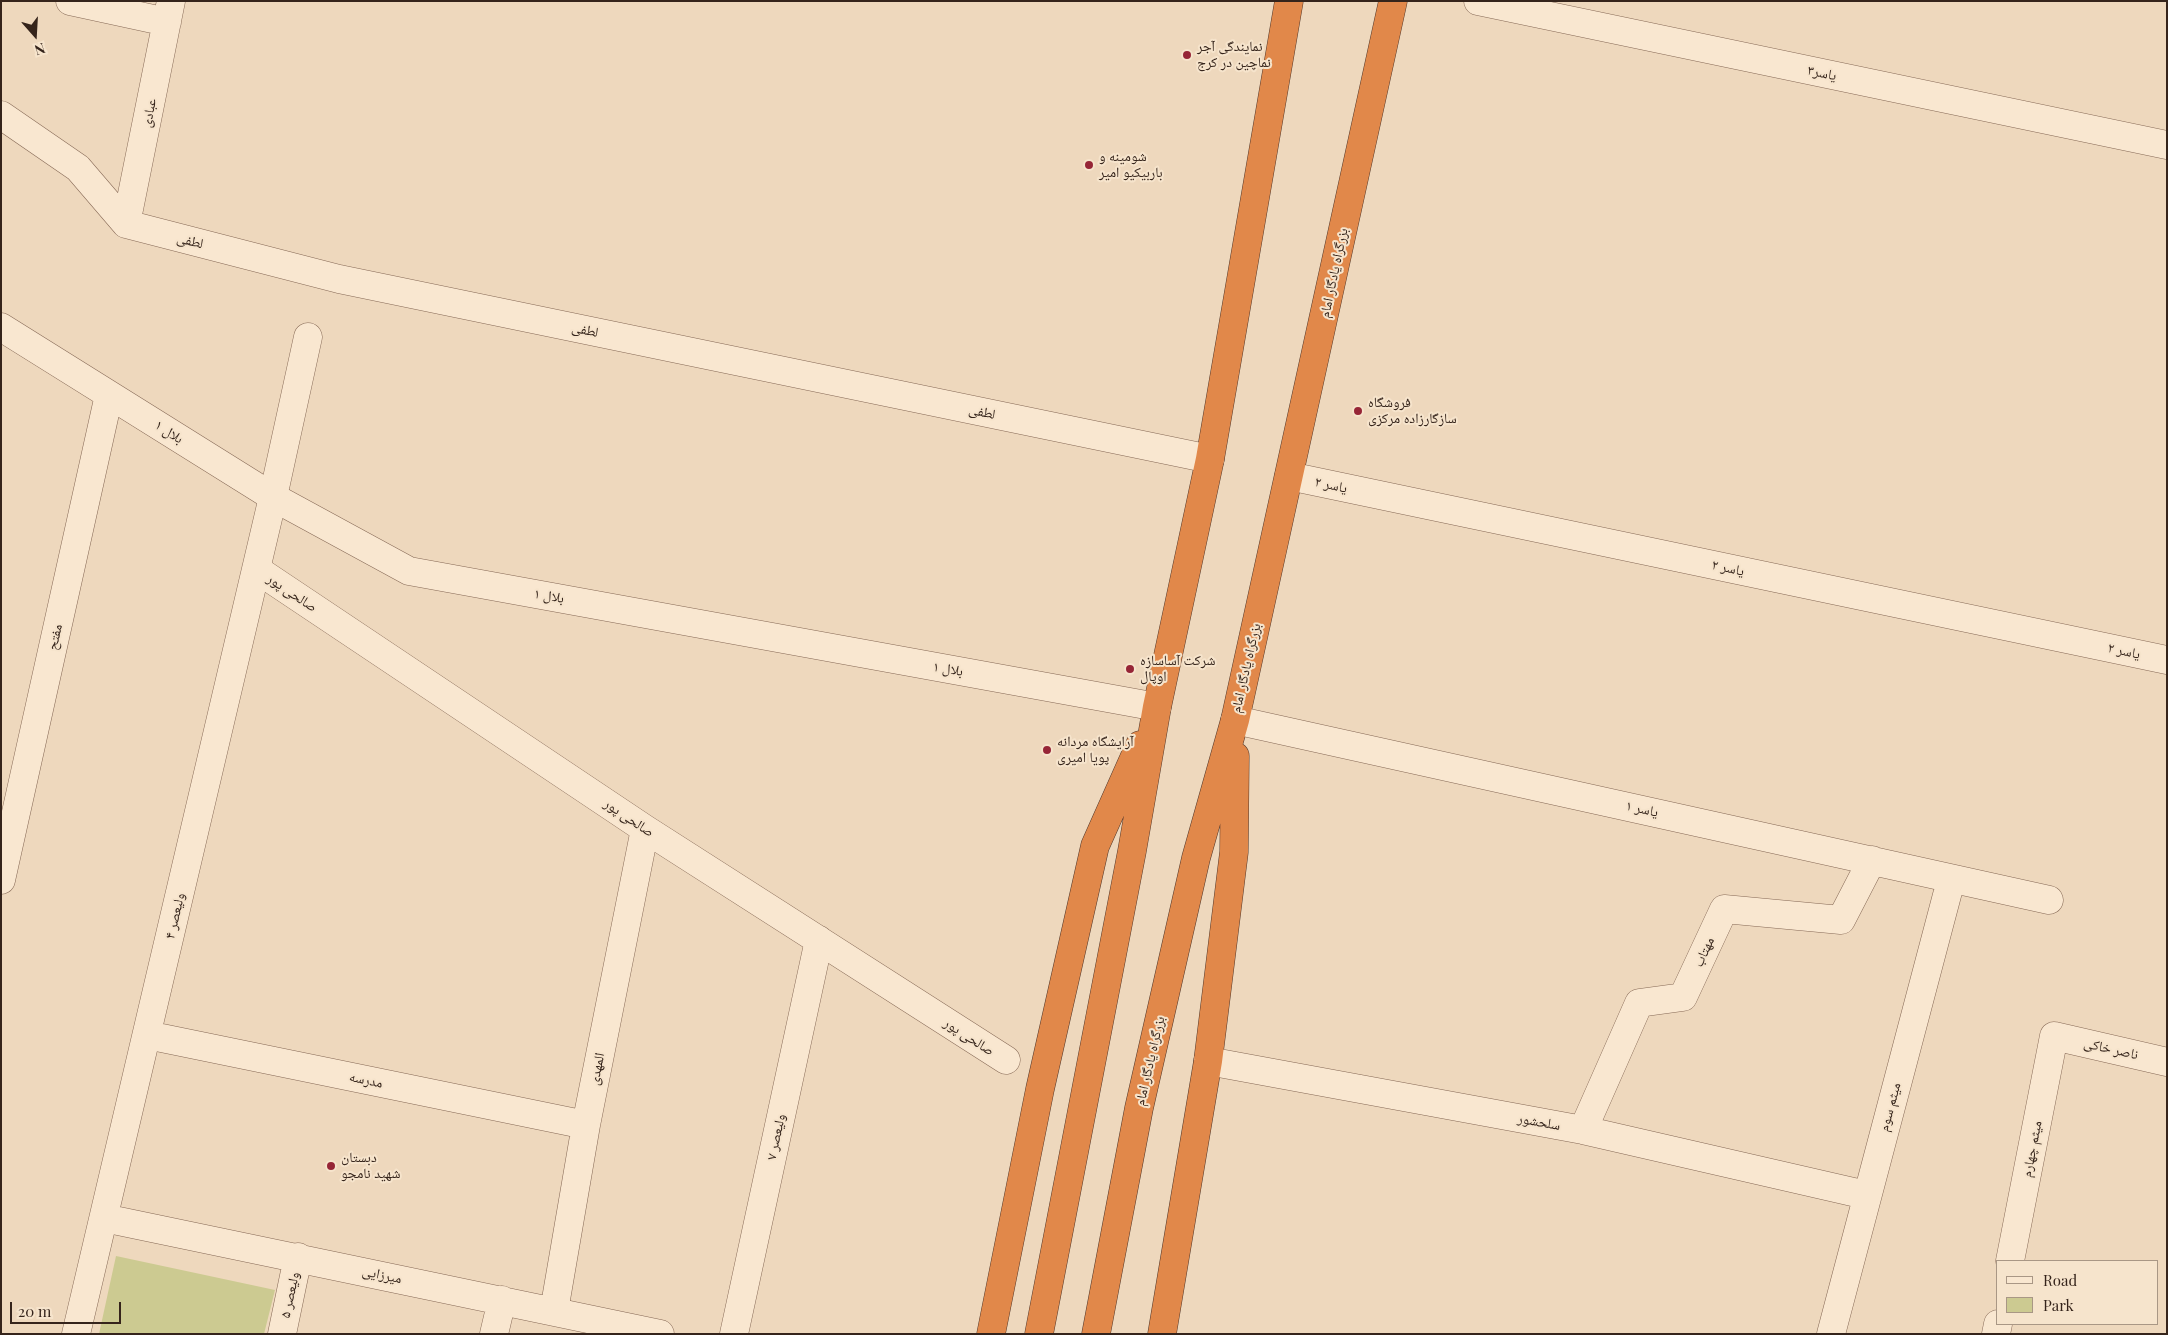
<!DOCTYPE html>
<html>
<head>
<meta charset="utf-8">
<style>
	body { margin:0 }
	#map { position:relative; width:2168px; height:1335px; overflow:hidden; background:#eed8bd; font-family:"Playfair Display",serif }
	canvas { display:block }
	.frame { position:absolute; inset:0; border:2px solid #35241b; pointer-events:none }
	.legend { position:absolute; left:1996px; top:1260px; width:162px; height:65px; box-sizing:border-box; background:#f6e4cc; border:1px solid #a99785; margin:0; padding:6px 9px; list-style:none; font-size:15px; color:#35241b }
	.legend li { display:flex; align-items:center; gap:10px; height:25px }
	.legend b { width:25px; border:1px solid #a99785 }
	.north { position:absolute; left:10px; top:10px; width:50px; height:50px; -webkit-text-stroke:4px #f6e4cc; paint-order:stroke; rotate:161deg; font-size:14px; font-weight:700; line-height:20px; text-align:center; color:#35241b }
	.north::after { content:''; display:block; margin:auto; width:18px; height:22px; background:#35241b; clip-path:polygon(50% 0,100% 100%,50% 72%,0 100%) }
	.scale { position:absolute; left:10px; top:1302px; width:111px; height:22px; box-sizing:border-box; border:2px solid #35241b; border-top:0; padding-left:6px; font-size:15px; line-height:18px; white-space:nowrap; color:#35241b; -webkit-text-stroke:4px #f6e4cc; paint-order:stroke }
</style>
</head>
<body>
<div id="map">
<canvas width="2168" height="1335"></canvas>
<div class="frame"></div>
<ul class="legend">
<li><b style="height:6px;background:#f9e7d0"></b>Road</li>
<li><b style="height:14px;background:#ccca91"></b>Park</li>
</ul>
<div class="north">N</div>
<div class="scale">20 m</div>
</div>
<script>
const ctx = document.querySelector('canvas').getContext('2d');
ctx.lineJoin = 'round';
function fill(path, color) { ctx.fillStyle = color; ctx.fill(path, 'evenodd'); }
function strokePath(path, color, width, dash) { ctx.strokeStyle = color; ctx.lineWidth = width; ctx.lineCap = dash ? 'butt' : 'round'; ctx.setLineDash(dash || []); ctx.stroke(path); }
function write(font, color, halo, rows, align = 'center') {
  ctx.font = font + ' "Playfair Display","Noto Naskh Arabic",serif'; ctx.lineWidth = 4; ctx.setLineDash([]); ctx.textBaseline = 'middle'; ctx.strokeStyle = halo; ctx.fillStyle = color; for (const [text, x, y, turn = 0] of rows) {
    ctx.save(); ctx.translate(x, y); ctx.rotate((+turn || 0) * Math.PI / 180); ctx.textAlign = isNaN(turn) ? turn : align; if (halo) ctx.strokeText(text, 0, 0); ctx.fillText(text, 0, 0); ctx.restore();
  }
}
const green = new Path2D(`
	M116 1256 275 1290 264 1334H99Z`);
const minor = new Path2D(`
	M70 1 167 22
	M1478 1 2167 145
	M1 115 78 168 126 224 339 279 1210 459
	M126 224 171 1
	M1 327 273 497 409 571 1157 707
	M1289 476 2167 660
	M256 569 645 829 1006 1060
	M1235 720 2049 900
	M1 880 109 395
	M147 1035 586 1125
	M1208 1061 1583 1130 1866 1195
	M1583 1130 1639 1003 1683 997 1724 909 1841 920 1872 860
	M104 1218 660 1334
	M2010 1261 2054 1036 2167 1062
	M554 1311 586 1125 645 829
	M76 1334 273 497 308 337
	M282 1334 298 1257
	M494 1334 502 1300
	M734 1334 819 940
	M1831 1334 1951 880
	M1996 1334 1998 1324`);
const highway = new Path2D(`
	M991 1334 1040 1089 1095 846 1140 745
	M1039 1334 1132 851 1157 707 1210 459 1289 1
	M1096 1334 1139 1108 1196 858 1235 720 1393 1
	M1162 1334 1208 1061 1234 852 1235 756`);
const markers = [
	[1187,55,5,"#962536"],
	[1089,165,5,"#962536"],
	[1358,411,5,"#962536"],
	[1130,669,5,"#962536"],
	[1047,750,5,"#962536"],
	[331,1166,5,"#962536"]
];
const poiNames = [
	["نمایندگی آجر",1197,47],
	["نماچین در کرج",1197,63],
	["شومینه و",1099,157],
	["باربیکیو امیر",1099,173],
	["فروشگاه",1368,403],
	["سازگارزاده مرکزی",1368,419],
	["شرکت آساسازه",1140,661],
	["اوپال",1140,677],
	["آرایشگاه مردانه",1057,742],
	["پویا امیری",1057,758],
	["دبستان",341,1158],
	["شهید نامجو",341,1174]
];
const streetNames = [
	["یاسر۳",1822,73,12],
	["عبادی",149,113,-79],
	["لطفی",190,241,14],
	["بزرگراه یادگار امام",1334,273,-78],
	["لطفی",585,330,12],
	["لطفی",982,412,12],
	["بلال ۱",169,432,33],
	["یاسر ۲",1331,485,12],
	["یاسر ۲",1728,568,12],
	["صالحی پور",292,593,34],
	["بلال ۱",549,596,10],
	["مفتح",55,637,-77],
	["یاسر ۲",2124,651,12],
	["بزرگراه یادگار امام",1246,668,-77],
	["بلال ۱",948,669,10],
	["یاسر ۱",1642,809,12],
	["صالحی پور",629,818,34],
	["ولیعصر ۴",175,916,-77],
	["مهتاب",1704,952,-65],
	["صالحی پور",969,1037,33],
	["ناصر خاکی",2111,1049,13],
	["بزرگراه یادگار امام",1150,1061,-77],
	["المهدی",597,1069,-79],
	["مدرسه",366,1080,12],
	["میثم سوم",1890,1107,-75],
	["سلحشور",1539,1122,10],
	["ولیعصر ۷",776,1137,-78],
	["میثم چهارم",2032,1149,-79],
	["میرزایی",382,1275,12],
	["ولیعصر ۵",290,1295,-78]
];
fill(green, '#ccca91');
strokePath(minor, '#866956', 29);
strokePath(highway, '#53382b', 29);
strokePath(minor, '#f9e7d0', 28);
strokePath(highway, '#e1884a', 28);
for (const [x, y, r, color] of markers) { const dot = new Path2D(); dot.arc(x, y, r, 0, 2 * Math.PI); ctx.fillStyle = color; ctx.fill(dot); strokePath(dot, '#f6e4cc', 2); }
write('14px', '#35241b', '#f6e4cc', poiNames, 'left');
write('14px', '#35241b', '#f6e4cc', streetNames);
</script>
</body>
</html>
